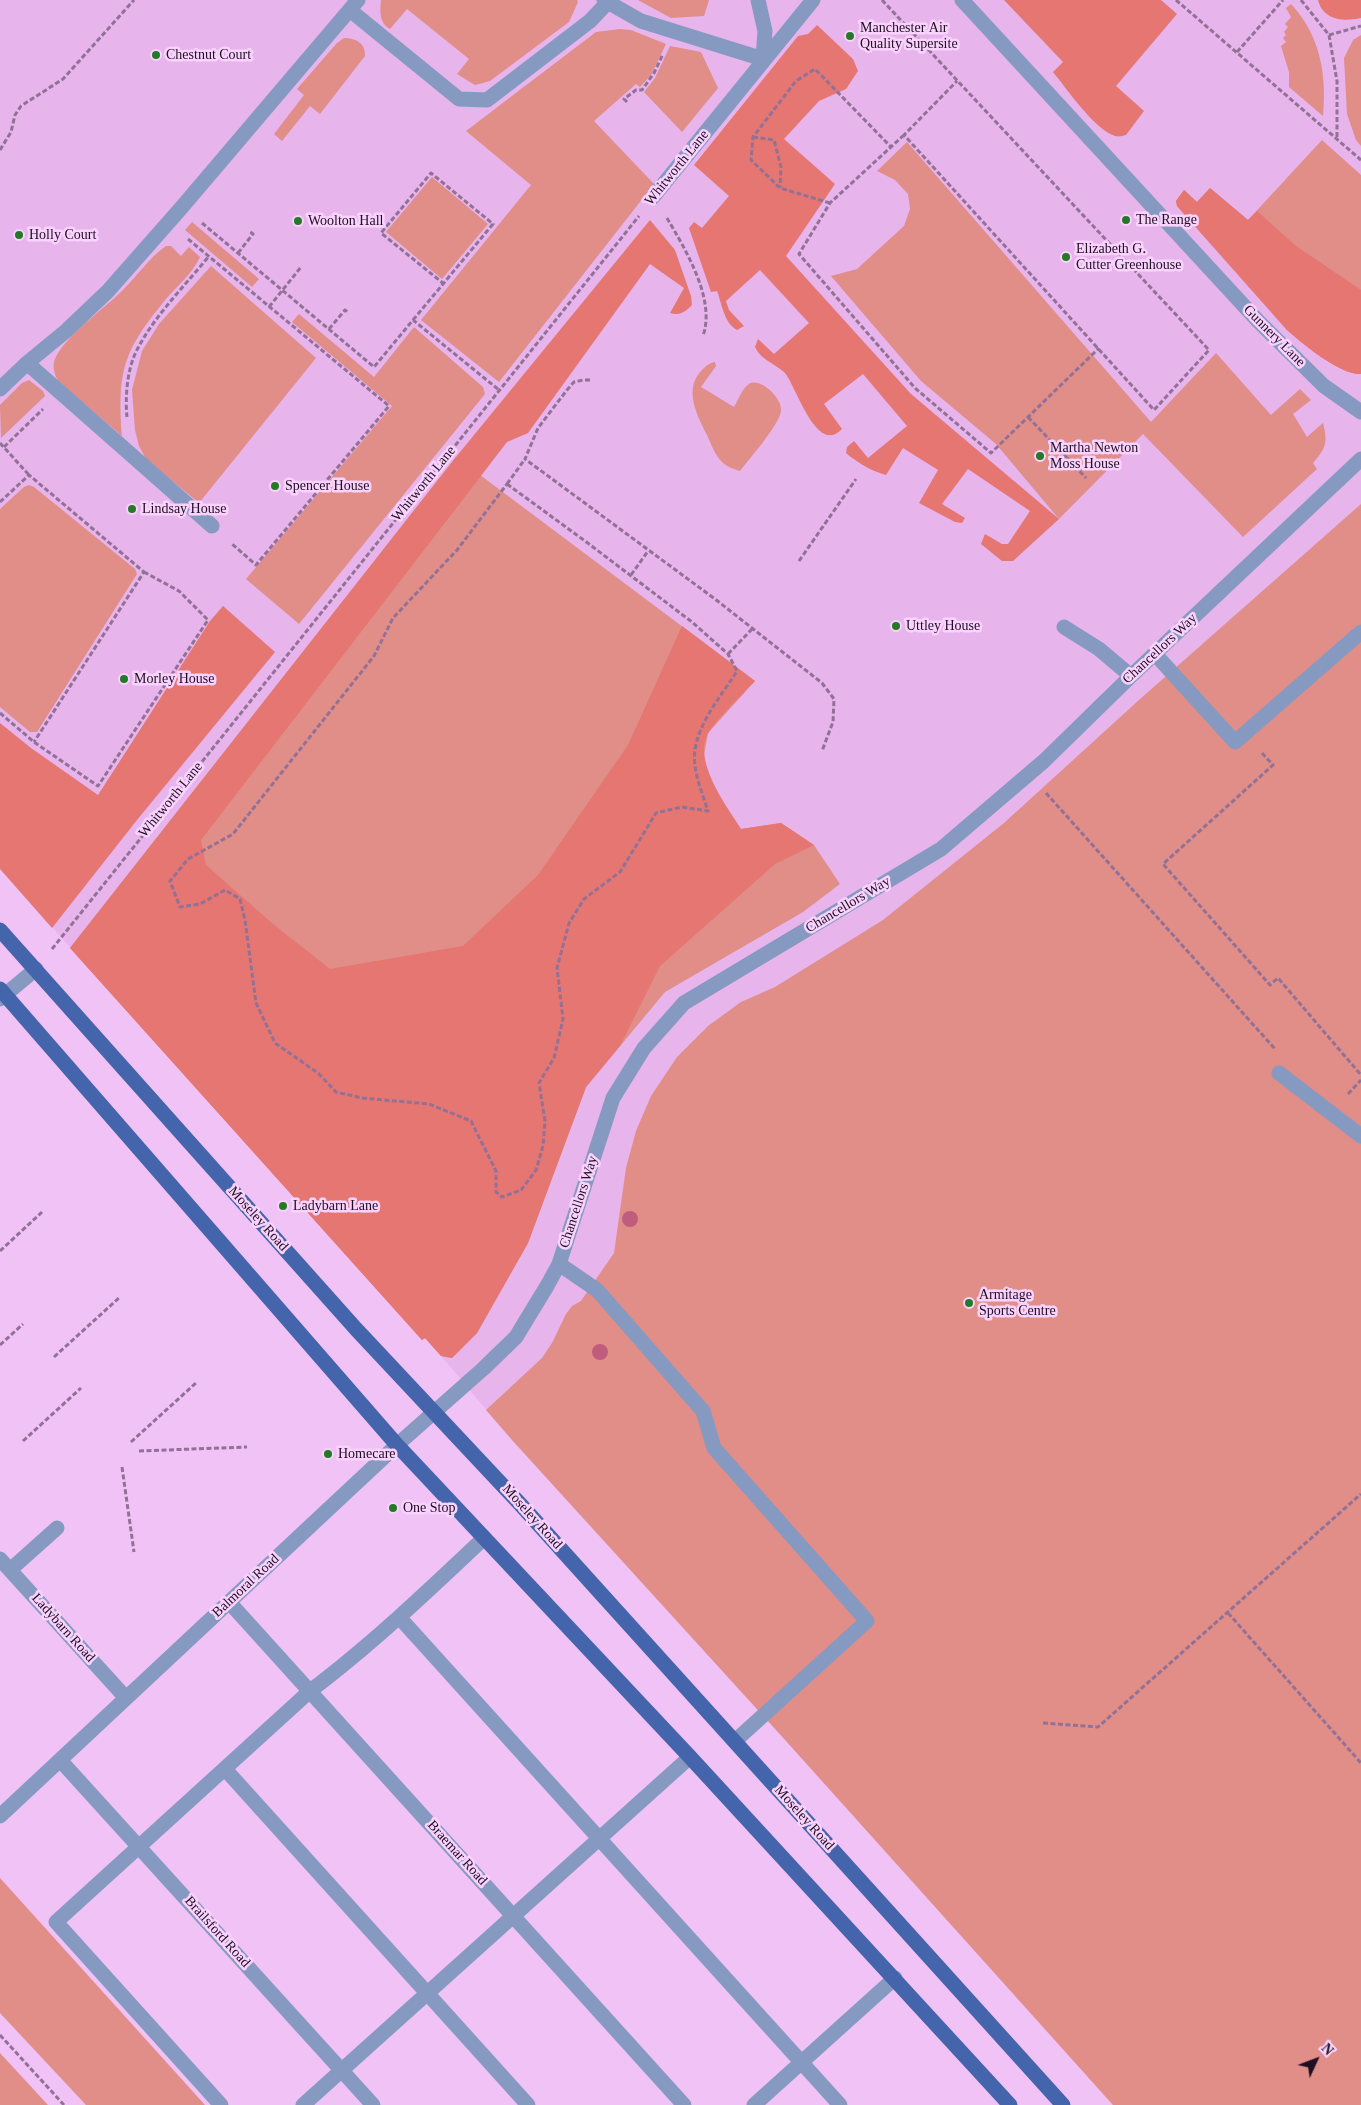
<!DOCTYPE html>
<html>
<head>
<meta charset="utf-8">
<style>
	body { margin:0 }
	#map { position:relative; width:1361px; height:2105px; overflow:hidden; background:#f1c2f6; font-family:Georgia,serif }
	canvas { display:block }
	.north { position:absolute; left:1291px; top:2035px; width:50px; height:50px; -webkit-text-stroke:4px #f9d3fd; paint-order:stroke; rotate:47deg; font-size:14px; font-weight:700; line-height:20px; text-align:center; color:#200f22 }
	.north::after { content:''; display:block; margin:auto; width:18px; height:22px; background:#200f22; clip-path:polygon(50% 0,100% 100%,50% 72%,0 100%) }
</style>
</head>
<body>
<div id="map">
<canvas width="1361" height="2105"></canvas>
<div class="north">N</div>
</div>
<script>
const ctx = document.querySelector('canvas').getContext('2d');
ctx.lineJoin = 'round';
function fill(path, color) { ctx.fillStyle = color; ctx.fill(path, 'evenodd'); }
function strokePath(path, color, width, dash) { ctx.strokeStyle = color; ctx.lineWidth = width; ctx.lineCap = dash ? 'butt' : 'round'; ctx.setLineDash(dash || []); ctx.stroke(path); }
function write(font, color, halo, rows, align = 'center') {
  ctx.font = font + ' Georgia,serif'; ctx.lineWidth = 5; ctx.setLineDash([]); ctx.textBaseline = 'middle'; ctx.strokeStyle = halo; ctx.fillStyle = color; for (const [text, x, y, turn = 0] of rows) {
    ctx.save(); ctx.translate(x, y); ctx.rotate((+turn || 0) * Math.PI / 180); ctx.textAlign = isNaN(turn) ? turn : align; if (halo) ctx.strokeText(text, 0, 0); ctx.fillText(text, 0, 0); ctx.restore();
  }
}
const built = new Path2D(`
	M0 0H1361V2105H1113L786 1741 512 1440 426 1338 422 1340 0 869Z`);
const green = new Path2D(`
	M381 0H577L578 2 569 22 490 81 475 85 457 74 469 59 407 9 390 29C379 23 380 11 381 0Z
	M638 0H709L704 16 671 18Z
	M1291 4C1320 35 1327 74 1323 116L1289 87V72L1281 46 1286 42 1283 38 1286 35 1284 32 1288 27 1285 24 1291 17 1286 8Z
	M620 29 631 30 666 44 651 75 640 87 636 84 594 121 654 184 499 382 421 320 531 185 466 131 596 32Z
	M1361 35V146L1356 140 1347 114 1344 58 1353 40Z
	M344 38C355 38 366 43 365 56L320 114 310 106 282 141 274 134 304 95 297 89 337 43Z
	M670 46 701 52 718 88 682 132 644 92 655 78Z
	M1322 140 1361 175V374C1340 375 1303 344 1287 330L1177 206 1176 201 1184 190 1197 202 1210 188 1248 220Z
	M907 142 1151 422 1216 353 1271 415 1300 389 1311 400 1293 414 1307 437 1323 423C1328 443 1326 448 1313 463L1317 469 1243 537 1143 434 1059 519 996 444 921 381 831 276 857 269 904 226 910 209 908 194 895 180 877 171Z
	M432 177 488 224 442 279 386 232Z
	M192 222 259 279 252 287 185 230Z
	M166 246H171L181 256 189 247 200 257C193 273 177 286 166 299 124 350 117 370 122 436L58 381C54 373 52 366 55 359 64 337 105 308 123 290 137 276 150 257 166 246Z
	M211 266 316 358 199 503 146 459 139 446 135 430 132 390 142 351 159 324Z
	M299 314 374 377 414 327 483 387 485 394 299 624 246 579 392 406 292 322Z
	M715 362 716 366 701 387 734 407C738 401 742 388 749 384 760 377 782 398 781 410 781 423 749 459 740 471 734 469 727 467 722 462 715 455 711 444 707 435 697 415 683 389 702 370 706 366 709 363 715 362Z
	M29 380 43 391 45 396 1 438 0 405 22 383Z
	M456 457 755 681 708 733 704 755 706 775 741 829 781 823 814 845 840 884 803 912 665 992 586 1087 528 1243 477 1333 452 1358 441 1356 425 1338 422 1340 70 948Z
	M29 485 34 487 135 569 137 574 37 732H30L0 707V509L24 487Z
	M1361 504V2105H1113L786 1741 512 1440 486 1410 542 1358 552 1343 566 1314 572 1306 581 1301 614 1253 626 1168 636 1131 651 1096 677 1057 708 1026 741 1002 775 987 883 920 1004 823 1139 700Z
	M0 1878 205 2105H86L0 2013Z
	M0 2053 48 2105H0Z`);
const forest = new Path2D(`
	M1004 0H1161L1177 14 1116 86 1144 111 1126 135C1122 136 1119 137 1115 136 1094 129 1067 89 1053 72L1063 62Z
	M1318 0H1361V18C1343 22 1323 20 1318 0Z
	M817 25 853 59 858 71 846 89 819 101 784 139 835 184 786 256 911 394 1059 519 1013 561H1002L981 544 985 534 1002 544H1008L1030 511 968 469 942 504 965 518 962 523 955 522 919 503 938 470 903 448 886 475C871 471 858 463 846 453L847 447 854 441 868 458 907 426 863 374 824 404 842 429C816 457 796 384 784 372 774 363 761 360 755 347L758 339 774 354 809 323 760 270 726 301 729 310 744 326 737 330C724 323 722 304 717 291L711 292 689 228 694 222 702 228 729 196 694 165 798 36 808 34Z
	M1210 188 1248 220 1257 211 1296 246 1361 290V374C1340 375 1303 344 1287 330L1177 206 1176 201 1184 190 1197 202Z
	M650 220 675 250 691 296 692 305C685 312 680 316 670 313L684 288 650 264 528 433 507 442 201 840 206 865 273 924 330 969 463 946 538 875 628 745 682 626 755 681C740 697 721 714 709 732 691 758 727 807 741 829L781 823 814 845 775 864 660 966 620 1046 586 1087 528 1243 477 1333 452 1358 441 1356 425 1338 422 1340 70 948 456 457Z
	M223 606 275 652 137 820 52 928 0 869V723L31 748 98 795 210 621Z`);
const path = new Path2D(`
	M882 0 1209 350 1154 410 904 135 957 81
	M1176 0 1361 160
	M1301 0 1329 35 1337 81V138
	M1329 35 1361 26
	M1237 52 1283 0
	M627 102 624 99 636 90H642L654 73 663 54
	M904 135 830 203 799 254 915 388 991 453 1099 348
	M753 137 774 140 781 167 780 188
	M0 150 11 132 15 115 21 106 63 79 134 0
	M830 203 780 188 751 160 753 137 796 81 815 69 891 147
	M667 218C685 249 716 299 703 336
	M202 223 374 367 413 320 499 390
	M188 239 389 406 256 565 231 543
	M238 253 253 234 249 231
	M269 307 301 267
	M413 320 493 224 431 173 381 233 444 284
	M329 329 345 310 349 313
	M590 380H583L574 382 567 390 538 428 525 459 715 599 822 683 834 699 833 722 822 751
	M127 417C125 398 127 370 136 352 153 317 184 287 209 256
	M1028 417 1086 478
	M0 443 29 475
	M4 447 43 409
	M507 484 585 541 692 622 728 654 737 671C722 695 699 721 695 750 692 770 702 792 708 811L682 807 656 813 620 872 584 899 569 923 557 968 563 1019 554 1058 539 1083 545 1121 543 1146 536 1170 521 1190 502 1197 496 1192V1171L471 1121 429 1104 362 1098 336 1092 318 1073 275 1043 256 1003 245 920 240 899 225 890 200 904 180 907 170 881 188 859 233 834 374 656 393 618 457 550Z
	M507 484 525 459
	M0 502 29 475 144 572 34 742
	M799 561 856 479
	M631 575 648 551
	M728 654 753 628
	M0 713 34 742 98 786 208 620 179 591 144 572
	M1262 753 1273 765 1163 864 1270 985 1278 978 1361 1075
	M1046 793 1275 1049
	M52 949 639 216
	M1348 1094 1361 1080
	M0 1251 42 1212
	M0 1345 23 1324
	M54 1357 120 1297
	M23 1441 81 1388
	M131 1442 197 1382
	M139 1451 247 1447
	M122 1467 134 1552
	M1228 1613 1361 1763
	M1043 1723 1098 1727 1361 1494
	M0 2035 64 2105`);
const minor = new Path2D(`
	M604 0 641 21 763 59 765 31 758 0
	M962 0 1258 321 1324 386 1361 412
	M351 11 459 99 487 100 590 21 608 2
	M653 197 813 0
	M27 363 212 526
	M0 389 27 363 66 331 108 291 182 207 358 0
	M1064 627 1099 649 1131 676
	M1155 654 1235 742 1361 632
	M0 999 36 969
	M1279 1073 1361 1136
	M559 1264 597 1290 703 1411 714 1448 867 1621 735 1741
	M0 1559 126 1698
	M10 1570 57 1528
	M229 1602 684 2105
	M399 1617 840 2105
	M60 1760 373 2105
	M225 1769 528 2105
	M0 1816 397 1445 484 1368 516 1337 547 1286 559 1264 613 1098 644 1048 684 1003 941 849 1044 761 1131 676 1361 459
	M221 2105 56 1922 310 1691C371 1645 428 1591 484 1538
	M303 2105 690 1757
	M754 2105 895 1978`);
const major = new Path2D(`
	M0 930 356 1329 521 1505 1063 2105
	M0 989 397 1445 690 1757 1010 2105`);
const trees = [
	[630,1219],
	[600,1352]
];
const markers = [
	[850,36,5,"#237926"],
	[156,55,5,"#237926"],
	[1126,220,5,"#237926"],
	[298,221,5,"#237926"],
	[19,235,5,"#237926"],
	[1066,257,5,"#237926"],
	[1040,456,5,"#237926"],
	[275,486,5,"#237926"],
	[132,509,5,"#237926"],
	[896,626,5,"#237926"],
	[124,679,5,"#237926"],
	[283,1206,5,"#237926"],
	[969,1303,5,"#237926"],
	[328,1454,5,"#237926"],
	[393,1508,5,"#237926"]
];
const poiNames = [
	["Manchester Air",860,28],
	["Quality Supersite",860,44],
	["Chestnut Court",166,55],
	["The Range",1136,220],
	["Woolton Hall",308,221],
	["Holly Court",29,235],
	["Elizabeth G.",1076,249],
	["Cutter Greenhouse",1076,265],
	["Martha Newton",1050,448],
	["Moss House",1050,464],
	["Spencer House",285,486],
	["Lindsay House",142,509],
	["Uttley House",906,626],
	["Morley House",134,679],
	["Ladybarn Lane",293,1206],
	["Armitage",979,1295],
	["Sports Centre",979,1311],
	["Homecare",338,1454],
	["One Stop",403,1508]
];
const streetNames = [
	["Whitworth Lane",677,168,-51],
	["Gunnery Lane",1274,336,45],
	["Whitworth Lane",424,484,-51],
	["Chancellors Way",1160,649,-43],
	["Whitworth Lane",171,800,-51],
	["Chancellors Way",848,905,-31],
	["Chancellors Way",579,1202,-72],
	["Moseley Road",258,1219,48],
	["Moseley Road",532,1517,48],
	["Balmoral Road",246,1586,-43],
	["Ladybarn Road",63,1628,48],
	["Moseley Road",804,1818,48],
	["Braemar Road",457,1853,48],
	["Brailsford Road",217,1932,48]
];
fill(built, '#e7b4ec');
fill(green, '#e18d88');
fill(forest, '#e57672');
strokePath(path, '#927196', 3, [5, 2.5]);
strokePath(minor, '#869ac1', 15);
strokePath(major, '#4465ab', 15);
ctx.fillStyle = '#c05d7f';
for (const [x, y] of trees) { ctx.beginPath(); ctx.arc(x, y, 8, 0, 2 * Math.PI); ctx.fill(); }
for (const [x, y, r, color] of markers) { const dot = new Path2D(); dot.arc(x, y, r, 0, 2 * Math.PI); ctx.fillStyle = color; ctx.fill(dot); strokePath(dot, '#f9d3fd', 2); }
write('14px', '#200f22', '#f9d3fd', poiNames, 'left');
write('14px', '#200f22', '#f9d3fd', streetNames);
</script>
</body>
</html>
